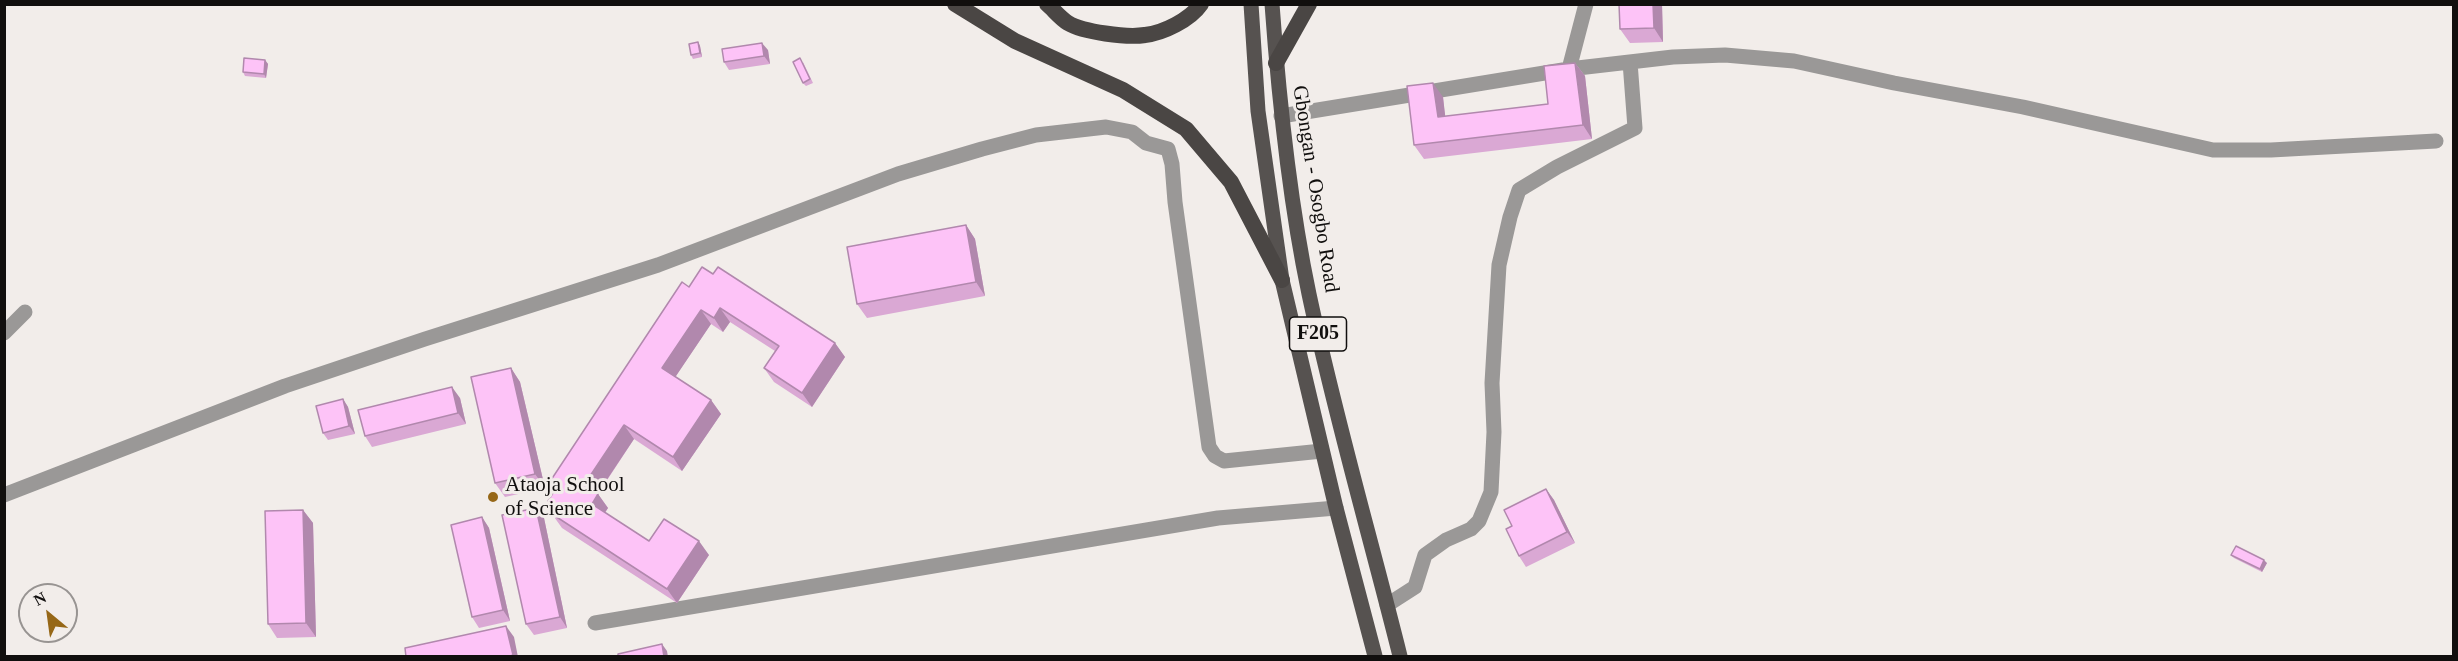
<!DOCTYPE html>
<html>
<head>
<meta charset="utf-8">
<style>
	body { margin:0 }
	#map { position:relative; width:2458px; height:661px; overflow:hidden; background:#f2edea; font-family:"Times New Roman",serif }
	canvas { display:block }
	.frame { position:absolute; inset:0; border:6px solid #110f0e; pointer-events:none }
	.north { position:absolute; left:18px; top:583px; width:60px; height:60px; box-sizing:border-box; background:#f2edea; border:2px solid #989492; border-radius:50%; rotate:331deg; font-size:16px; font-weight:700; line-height:24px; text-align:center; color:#110f0e }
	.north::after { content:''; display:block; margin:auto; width:21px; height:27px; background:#966717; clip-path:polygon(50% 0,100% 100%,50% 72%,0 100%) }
</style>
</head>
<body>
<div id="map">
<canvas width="2458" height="661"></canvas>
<div class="frame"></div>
<div class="north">N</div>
</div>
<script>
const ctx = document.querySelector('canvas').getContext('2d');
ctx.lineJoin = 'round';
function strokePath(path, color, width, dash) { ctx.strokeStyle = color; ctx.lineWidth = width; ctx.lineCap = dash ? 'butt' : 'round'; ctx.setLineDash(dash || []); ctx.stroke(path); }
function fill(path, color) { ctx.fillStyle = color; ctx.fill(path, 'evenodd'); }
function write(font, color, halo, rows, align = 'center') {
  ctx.font = font + ' "Times New Roman",serif'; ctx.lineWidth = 6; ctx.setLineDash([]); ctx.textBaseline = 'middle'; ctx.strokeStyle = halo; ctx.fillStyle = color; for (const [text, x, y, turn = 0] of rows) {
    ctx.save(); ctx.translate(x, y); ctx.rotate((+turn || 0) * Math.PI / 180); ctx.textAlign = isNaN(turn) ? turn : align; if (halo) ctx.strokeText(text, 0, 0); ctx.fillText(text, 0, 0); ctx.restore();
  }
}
const minor = new Path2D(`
	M1569 69 1586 4
	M1281 116 1569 69 1673 57 1725 55 1794 61 1894 83 2023 107 2213 150H2271L2436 141
	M4 333 25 312
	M4 495 285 386 425 339 658 265 898 174 982 149 1036 135 1106 127 1132 132 1146 143 1168 149 1172 164 1175 202 1209 447 1215 456 1224 461 1322 451
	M1387 605 1415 587 1425 555 1446 540 1471 529 1479 521 1491 492 1494 432 1492 383 1499 265 1510 217 1519 190 1557 167 1635 128 1630 62
	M595 623 1218 518 1336 508`);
const primary = new Path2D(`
	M1251 4 1258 111 1282 280 1336 508 1375 656
	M1272 4C1279 101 1289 199 1309 294 1335 416 1370 536 1400 656`);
const trunk = new Path2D(`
	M955 4 1015 41 1123 90 1186 129 1231 182 1282 280
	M1047 4C1054 10 1060 18 1068 23 1083 32 1127 38 1145 35 1163 33 1190 20 1201 4
	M1276 63 1309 4`);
const wall = new Path2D(`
	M1662 4 1663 42 1630 43 1620 29Z
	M698 42 700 46 702 57 693 59 691 55Z
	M768 50 770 64 729 70 724 62Z
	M265 60 268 64 266 78 245 76 243 72Z
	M803 62 813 83 806 86 803 83Z
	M1575 63 1585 76 1592 139 1424 159 1414 145 1443 97 1445 117 1548 104Z
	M966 225 975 239 985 296 867 318 857 304Z
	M713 274 835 343 845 357 812 407 774 382 764 368 775 351 730 322 723 332 711 324 675 377 711 400 721 414 682 471 634 439 598 494 608 508 605 513 649 541 709 555 677 603 562 528 552 514 555 510 548 501 556 488 551 480 689 287Z
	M511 368 520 382 545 488 505 497 495 483Z
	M460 398 466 424 372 447 365 436Z
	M343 399 348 407 355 434 328 440 323 433Z
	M1546 489 1554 500 1575 543 1526 567 1519 556Z
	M303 510 313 523 316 637 277 638 268 624Z
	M482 517 489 528 510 621 479 628 472 617Z
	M544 518 567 628 534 635 526 624Z
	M2231 555 2267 563 2262 572 2234 558Z`);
const shadedWall = new Path2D(`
	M1653 4H1662L1663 42 1654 28Z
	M698 42 700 46 702 57 700 53Z
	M762 43 768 50 770 64 764 56Z
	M265 60 268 64 266 78 264 74Z
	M1575 63 1585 76 1592 139 1583 125Z
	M1433 83 1443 97 1447 131 1438 117Z
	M966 225 975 239 985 296 976 282Z
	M720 308 730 322 723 332 714 318Z
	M701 310 711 324 672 382 662 368Z
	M835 343 845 357 812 407 802 393Z
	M511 368 520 382 545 488 535 474Z
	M452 387 460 398 466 424 458 413Z
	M343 399 348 407 355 434 349 426Z
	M711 400 721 414 682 471 673 457Z
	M624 425 634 439 594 499 584 485Z
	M1546 489 1554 500 1575 543 1567 532Z
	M598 494 608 508 601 518 592 504Z
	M536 508 544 518 567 628 560 617Z
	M303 510 313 523 316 637 306 623Z
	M482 517 489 528 510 621 503 610Z
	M699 541 709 555 677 603 667 589Z
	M2264 560 2267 563 2262 572 2260 569Z
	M506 626 514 637 518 657H513V655Z
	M662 644 667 651 668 657H664Z`);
const building = new Path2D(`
	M1619 4H1653L1654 28 1620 29Z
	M698 42 700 53 691 55 689 44Z
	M762 43 764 56 724 62 722 49Z
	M244 58 265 60 264 74 243 72Z
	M800 58 810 79 803 83 793 62Z
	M1575 63 1583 125 1414 145 1407 86 1433 83 1438 117 1548 104 1544 66Z
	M966 225 976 282 857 304 847 247Z
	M702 267 713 274 718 267 835 343 802 393 764 368 779 346 720 308 714 318 701 310 662 368 711 400 673 457 624 425 584 485 598 494 592 504 649 541 664 519 699 541 667 589 552 514 557 507 548 501 558 485 551 480 682 282 689 287Z
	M511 368 535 474 495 483 471 377Z
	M452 387 458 413 365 436 358 410Z
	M343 399 349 426 323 433 316 406Z
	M1546 489 1567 532 1519 556 1506 529 1512 526 1504 510Z
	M536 508 560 617 526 624 502 515Z
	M303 510 306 623 268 624 265 511Z
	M482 517 503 610 472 617 451 525Z
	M2236 546 2264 560 2260 569 2231 555Z
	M506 626 513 655 507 657H406L405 648Z
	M662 644 664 657H618V654Z`);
const markers = [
	[493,497,6,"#966717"]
];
const shields = [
	[1318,334,57]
];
const shieldNames = [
	["F205",1318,334]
];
const streetNames = [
	["Gbongan - Osogbo Road",1315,189,81]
];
const poiNames = [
	["Ataoja School",505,485],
	["of Science",505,509]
];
strokePath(minor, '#9a9897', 15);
strokePath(primary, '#565250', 15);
strokePath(trunk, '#4a4644', 16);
fill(wall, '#daa8d4');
fill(shadedWall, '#b188ad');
fill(building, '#fdc3f7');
strokePath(building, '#b188ad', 1.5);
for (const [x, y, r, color] of markers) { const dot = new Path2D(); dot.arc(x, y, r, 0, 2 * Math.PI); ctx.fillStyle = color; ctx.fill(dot); strokePath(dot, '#f2edea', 2); }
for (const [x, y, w] of shields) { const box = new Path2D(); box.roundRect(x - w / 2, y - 17, w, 34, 4.5); ctx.fillStyle = '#f2edea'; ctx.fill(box); strokePath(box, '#110f0e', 1.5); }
write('bold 20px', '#110f0e', null, shieldNames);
write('21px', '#110f0e', '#f2edea', streetNames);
write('21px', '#110f0e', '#f2edea', poiNames, 'left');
</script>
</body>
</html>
